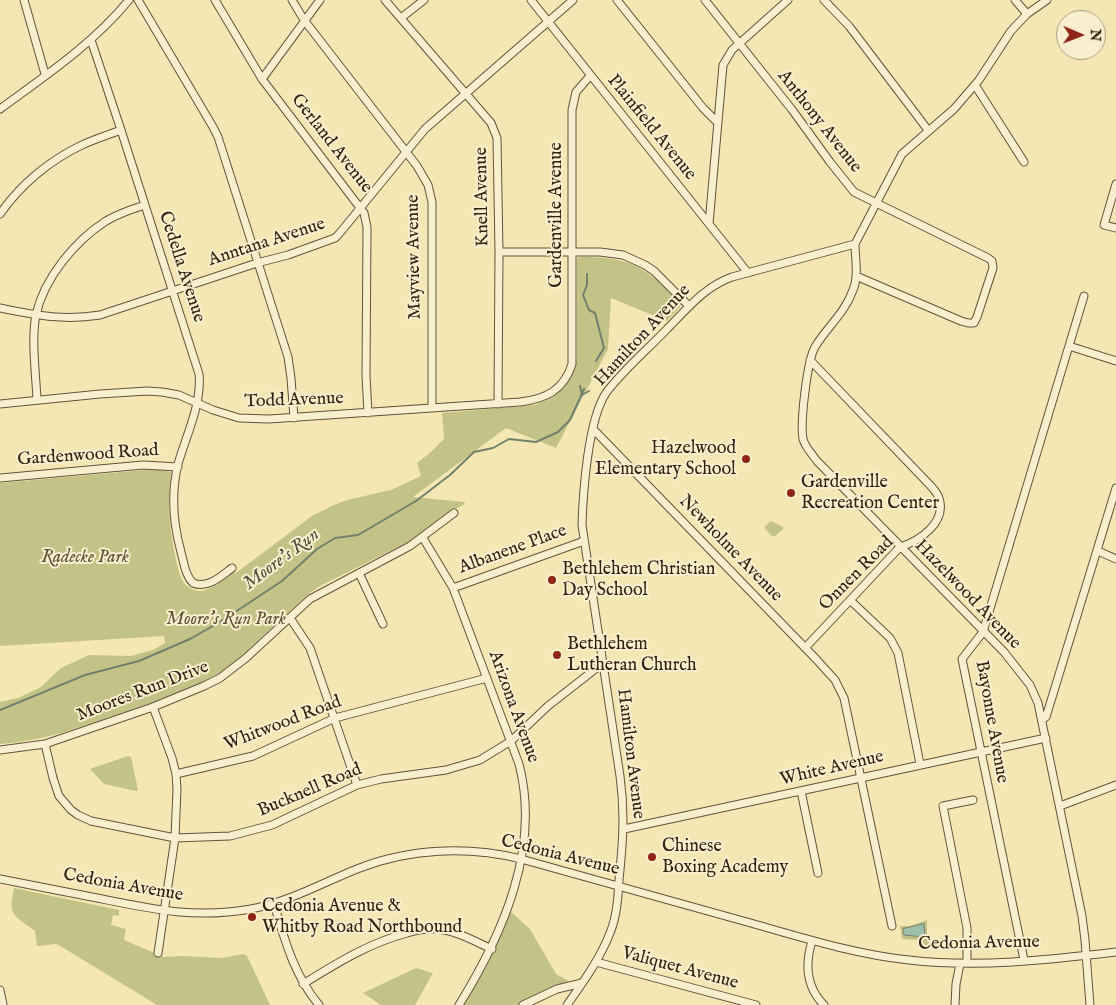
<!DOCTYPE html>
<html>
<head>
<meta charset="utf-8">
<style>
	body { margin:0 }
	#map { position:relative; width:1116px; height:1005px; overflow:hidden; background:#f4e7b4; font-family:"IM FELL English",serif }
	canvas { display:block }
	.north { position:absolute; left:1056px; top:10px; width:50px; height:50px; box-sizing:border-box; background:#f8efce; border:1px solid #a99d82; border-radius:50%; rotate:91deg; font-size:14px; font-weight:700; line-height:20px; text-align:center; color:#321 }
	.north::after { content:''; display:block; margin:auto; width:18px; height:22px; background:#8f2418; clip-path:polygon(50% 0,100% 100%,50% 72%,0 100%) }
</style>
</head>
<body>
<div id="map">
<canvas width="1116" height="1005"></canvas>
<div class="north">N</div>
</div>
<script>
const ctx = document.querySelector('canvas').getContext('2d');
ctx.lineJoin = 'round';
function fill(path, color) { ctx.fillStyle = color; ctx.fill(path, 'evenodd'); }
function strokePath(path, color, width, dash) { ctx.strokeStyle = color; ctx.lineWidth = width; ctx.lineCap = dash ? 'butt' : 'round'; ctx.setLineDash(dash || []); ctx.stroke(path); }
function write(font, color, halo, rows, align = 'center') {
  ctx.font = font + ' "IM FELL English",serif'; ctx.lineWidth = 4; ctx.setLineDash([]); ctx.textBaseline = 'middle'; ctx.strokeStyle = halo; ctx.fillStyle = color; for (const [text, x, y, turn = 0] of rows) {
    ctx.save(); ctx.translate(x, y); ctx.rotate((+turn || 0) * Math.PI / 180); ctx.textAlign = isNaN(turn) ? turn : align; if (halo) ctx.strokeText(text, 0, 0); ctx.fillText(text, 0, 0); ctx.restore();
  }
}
const green = new Path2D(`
	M579 257C632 257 644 266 681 303V306L667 321 611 298 608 349 556 448 506 428 413 497 464 502 465 504 444 515 410 541 320 586 307 595 237 660C203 688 160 700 119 714 77 728 44 741 0 744V702L18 698 41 687 61 668 89 655 131 656 153 650 165 643 164 636 0 646V483L156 469 171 472C170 482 169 493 169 503 168 518 176 573 184 583 188 588 195 591 201 591 210 591 227 577 234 572L236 573 312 516 334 505 347 500 391 490 421 476 417 463 431 452 444 439 442 413 534 405C560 397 571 384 577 358V259Z
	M771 521 783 527V529L775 536H772L765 529V526Z
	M128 756 131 757 138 790 136 791 104 784 90 769Z
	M14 888 119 910V916L113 915 111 925 126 929 124 940 164 957 183 956 221 958 244 954 247 956 270 1005H157L57 944 37 946 35 931C13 914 8 917 14 888Z
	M511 912 530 929 556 974 569 981 548 989 525 1005H462Z
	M927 920V939H930L929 947H918V940L902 939 900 926H910Z
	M416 968 433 973 415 1005H381L363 993Z`);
const water = new Path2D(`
	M924 924 925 937 904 935 903 929Z`);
const stream = new Path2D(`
	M587 274V285L583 295 589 310 595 313 604 348 596 361
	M580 386 582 395
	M582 395 589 391
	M0 710 85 675 139 661 190 639 220 622 282 581 317 549 335 538 358 535 416 501 450 475 474 452 493 448 509 439 536 442 558 432 570 420 584 389`);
const minor = new Path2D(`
	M24 0 45 74
	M138 0 213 127 218 137 288 357 291 378 294 418
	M215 0 262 79 364 213 367 227 366 376 368 413
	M292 0 304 20 417 166 428 185 432 202V408
	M385 0 491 123 497 138 499 252 498 404
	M531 0 748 273
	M617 0 703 108 717 122
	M705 0 793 111 830 162 854 192 988 258 992 261 993 268 977 317 974 323H968L961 321 856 276
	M824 0 849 26 928 130
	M1015 0 1027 14
	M401 18 424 0
	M91 40 121 130 199 374C202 404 186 436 178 464 171 493 173 523 181 552 184 563 185 575 193 583 208 589 221 576 232 568
	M262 79 320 0
	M975 85 1024 162
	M0 109C45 76 93 44 129 0
	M1116 184 1104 225 1116 228
	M0 214C20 185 50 160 82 145 95 139 108 135 121 130
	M709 224 723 65 732 50 788 0
	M855 244C855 259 859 276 853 290 845 313 827 327 815 347 807 361 800 423 803 439 805 447 812 454 817 461L1004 652 1030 685 1038 703 1082 916 1085 940 1090 1005
	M499 252H600L623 255 645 265 654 271 689 306
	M0 308C36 315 63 321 100 315L257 263 288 255 335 238 339 234 425 129 573 0
	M1069 346 1116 361
	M37 400C36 375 31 339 36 315 44 278 75 241 106 221 118 214 132 209 145 205
	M0 404 100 394 147 391 162 392 179 395 213 410 239 418 269 419 520 402C546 399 564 390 572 364V110L576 92 590 76
	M593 429 816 659 835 680 844 698 892 926
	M0 478 143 465 178 467
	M423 538 453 588 519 764C541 848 503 934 459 1005
	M1098 551 1116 559
	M359 573 383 624
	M453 588 584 541
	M850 600 890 638 898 653 920 764
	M290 618 310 648 357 785
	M805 648 900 547C919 541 947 523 939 498 937 492 932 487 927 482L810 360
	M153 707 172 758 176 774 177 789 175 838 158 953
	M1042 720 1046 717 1116 488
	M45 744 53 778 59 796 71 810 78 815 91 821 175 838 230 836 272 825 357 785 381 779 446 770 480 760 511 741 548 706 603 663
	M0 750 45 744 153 707 204 686 220 678 246 658 310 599 410 546 454 513
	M176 774 253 756 335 718 487 678
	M801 791 818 873
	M1060 806 1116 785
	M624 829 1046 738
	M0 879C32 885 65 892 97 898 151 909 195 919 251 909 289 902 322 883 357 869 409 848 468 846 521 859 597 880 672 901 747 922 800 937 854 954 909 960 977 968 1048 960 1116 952
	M274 904C285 941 294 975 319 1005
	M812 941C805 964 806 987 824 1005
	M1024 960 962 659 983 632 1084 296
	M596 962 756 1005
	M967 963V928L943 806 973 800
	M303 984C337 963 369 943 407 933 417 930 427 928 437 929 457 931 474 941 492 949
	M0 990 3 1005
	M523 1005 557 989 582 983
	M567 1005C583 982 600 959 610 933 617 916 618 897 619 880 623 842 625 813 620 776L582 525C583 492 588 420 606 393 623 370 647 350 667 329 687 309 704 287 732 277L855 244 902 154 954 109 979 80 1011 31 1027 14 1047 0
	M955 1005 956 984 960 964`);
const markers = [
	[746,459,5,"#8f2418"],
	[791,493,5,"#8f2418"],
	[552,580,5,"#8f2418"],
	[557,655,5,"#8f2418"],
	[652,857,5,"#8f2418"],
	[252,917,5,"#8f2418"]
];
const streetNames = [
	["Anthony Avenue",819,122,52],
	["Plainfield Avenue",651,128,51],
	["Gerland Avenue",331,144,52],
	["Knell Avenue",483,197,-91],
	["Gardenville Avenue",557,215,-90],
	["Anntana Avenue",267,243,-18],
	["Mayview Avenue",415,257,-91],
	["Cedella Avenue",181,267,72],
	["Hamilton Avenue",643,336,-47],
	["Todd Avenue",294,401,-2],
	["Gardenwood Road",88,456,-4],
	["Newholme Avenue",730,549,46],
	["Albanene Place",513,550,-20],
	["Onnen Road",857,574,-45],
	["Hazelwood Avenue",967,595,46],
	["Moores Run Drive",143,692,-21],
	["Arizona Avenue",513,707,70],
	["Bayonne Avenue",991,722,80],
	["Whitwood Road",283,724,-21],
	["Hamilton Avenue",630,754,83],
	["White Avenue",832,769,-13],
	["Bucknell Road",310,791,-23],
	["Cedonia Avenue",560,856,14],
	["Cedonia Avenue",123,886,10],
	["Cedonia Avenue",979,944,-1],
	["Valiquet Avenue",680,969,15]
];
const poiNames = [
	["Hazelwood",736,449,"right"],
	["Elementary School",736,470,"right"],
	["Gardenville",801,483],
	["Recreation Center",801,504],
	["Bethlehem Christian",562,570],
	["Day School",562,591],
	["Bethlehem",567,645],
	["Lutheran Church",567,666],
	["Chinese",662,847],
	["Boxing Academy",662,868],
	["Cedonia Avenue &",262,907],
	["Whitby Road Northbound",262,928]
];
const parkNames = [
	["Radecke Park",85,558],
	["Moore's Run Park",226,620]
];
const waterNames = [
	["Moore's Run",282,560,-37]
];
fill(green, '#c4c387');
fill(water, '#9cc0ac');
strokePath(water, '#72816e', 1);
strokePath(stream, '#72816e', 2);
strokePath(minor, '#63533a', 9);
strokePath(minor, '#f8efce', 7);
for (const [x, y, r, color] of markers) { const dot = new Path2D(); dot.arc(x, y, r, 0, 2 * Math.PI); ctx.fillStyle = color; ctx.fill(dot); strokePath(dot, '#f8efce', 2); }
write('18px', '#321', '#f8efce', streetNames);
write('18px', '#321', '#f8efce', poiNames, 'left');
write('italic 18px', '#5e5234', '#f8efce', parkNames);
write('italic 19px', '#525140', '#f8efce', waterNames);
</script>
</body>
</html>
